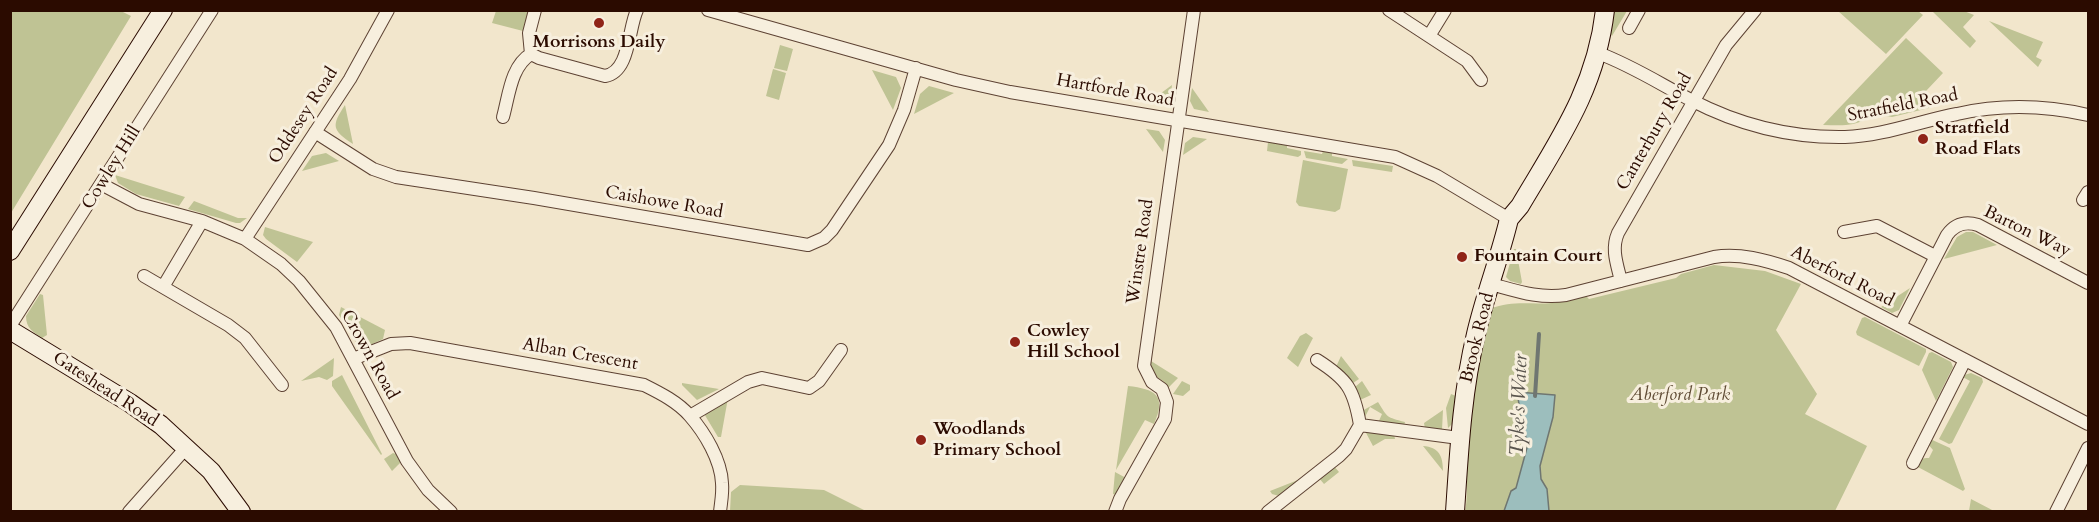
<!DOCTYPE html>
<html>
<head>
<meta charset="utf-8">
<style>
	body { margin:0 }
	#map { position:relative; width:2099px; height:522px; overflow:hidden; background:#f2e6cc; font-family:Cardo,serif }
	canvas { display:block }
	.frame { position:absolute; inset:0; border:12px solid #2b0b00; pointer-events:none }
</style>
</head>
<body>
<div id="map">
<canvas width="2099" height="522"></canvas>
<div class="frame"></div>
</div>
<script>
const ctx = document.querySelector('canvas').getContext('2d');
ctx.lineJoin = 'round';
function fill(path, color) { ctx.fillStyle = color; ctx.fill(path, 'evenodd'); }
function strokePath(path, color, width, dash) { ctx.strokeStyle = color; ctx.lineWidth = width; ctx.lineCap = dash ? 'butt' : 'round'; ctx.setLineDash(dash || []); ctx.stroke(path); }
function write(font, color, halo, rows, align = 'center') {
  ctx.font = font + ' Cardo,serif'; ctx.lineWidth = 6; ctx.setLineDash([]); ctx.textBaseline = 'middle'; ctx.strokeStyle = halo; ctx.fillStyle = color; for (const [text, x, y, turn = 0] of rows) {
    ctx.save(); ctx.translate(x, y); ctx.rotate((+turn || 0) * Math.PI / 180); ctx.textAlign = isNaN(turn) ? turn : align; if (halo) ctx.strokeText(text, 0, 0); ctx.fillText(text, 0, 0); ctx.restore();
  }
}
const green = new Path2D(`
	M113 11 123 12 131 16 11 213V11Z
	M496 11H528L523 31 492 23Z
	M1614 11H1627L1612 36 1610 32Z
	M1838 11H1918L1923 15 1886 54Z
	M1932 11H1964L1974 15 1963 27 1976 41 1970 48Z
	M1989 21 2043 42 2036 57 2042 60 2038 67Z
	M1906 38 1943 73 1926 91 1932 103 1929 108 1892 117C1879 113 1865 121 1853 124 1844 126 1833 125 1823 125Z
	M780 45 793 49 787 71 774 68Z
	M773 69 786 73 779 100 766 96Z
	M872 70 896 77 901 88 893 110Z
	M1172 85C1170 104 1167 105 1149 102Z
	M929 86 954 93 914 114 920 94Z
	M1192 88 1209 112 1194 109 1190 101Z
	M345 105 353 144C332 130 331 126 345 105Z
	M1146 129 1159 131 1165 140 1163 152Z
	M1193 137 1207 139 1183 155 1185 143Z
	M1268 142 1287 145V148L1301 151V155L1298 157 1267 151Z
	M1304 151 1322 154 1323 151 1332 153V156L1348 159 1342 164 1306 158Z
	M326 153 339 161 302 171 312 156Z
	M1303 160 1348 169 1340 209 1335 212 1299 206 1296 202Z
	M1352 160 1393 166 1392 172 1353 166Z
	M115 175 185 197 179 206 136 194 118 183Z
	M194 201 238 218H247L240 223H236L188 209Z
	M265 227 313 242 297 262 266 239 263 235Z
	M1966 232H1973L1997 245 1944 259 1957 237Z
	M1514 249H1516L1522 282 1521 284 1510 281 1506 277Z
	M1714 265 1765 271 1801 284 1776 330 1817 394 1805 414 1867 446 1835 511 1465 512C1470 487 1463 462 1465 437 1468 394 1480 351 1490 309 1513 300 1529 305 1552 303 1563 301 1575 298 1586 296L1589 299 1676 278 1681 274Z
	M1910 288 1899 310 1892 313 1881 307Z
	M40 294 43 295 47 335 42 338C33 332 26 328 26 316Z
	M341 307 385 330 383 339 368 346 357 344 339 315Z
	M1865 317 1926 349V352L1919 366 1857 335 1856 332 1862 318Z
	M1306 333 1313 338 1298 367 1287 358 1300 336Z
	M1932 352 1951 362 1953 367 1936 401 1922 370 1929 353Z
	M1341 356 1359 379 1353 383 1336 367Z
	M334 358 333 376 327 380 319 377 301 381Z
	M1148 361H1151L1178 378 1168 388 1163 381 1152 374Z
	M1971 373 1982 378 1983 382 1952 443 1949 444 1939 439 1970 381 1961 376Z
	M342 375 382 454 381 455 332 386V381Z
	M1182 381 1190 385V390L1183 396 1173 394Z
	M1362 381 1371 395 1360 400 1355 387Z
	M682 383 719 389 697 400 682 385Z
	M1128 386C1155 389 1167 395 1154 424L1145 420 1116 470Z
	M1451 394 1456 396 1455 421 1448 428 1446 408Z
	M728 398 721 437H718L703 412Z
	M1378 402C1388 418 1386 417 1405 422L1404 426 1378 423 1382 414 1370 407 1365 417 1362 411Z
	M1443 410 1442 430 1425 429 1424 423Z
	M1365 431 1394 434 1395 439H1385L1373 446Z
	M1928 438 1950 448 1965 489 1963 491 1916 466C1919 459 1922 458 1929 458L1933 450 1927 443Z
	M1423 446C1439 447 1443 456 1443 471Z
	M393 453 396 454 401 462 392 471 384 459Z
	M1333 465 1339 472 1324 484 1318 477Z
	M1115 472 1126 478 1116 495 1113 494Z
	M1303 478 1279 496 1272 494 1270 491Z
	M740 485 824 490 866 511H730L731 492Z
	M1971 499 1994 511H1969Z`);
const water = new Path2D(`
	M1517 392 1555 395 1553 417 1540 466 1541 479 1547 489 1549 511H1504L1511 491 1516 488 1528 444 1523 428Z`);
const stream = new Path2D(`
	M1535 396 1539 334`);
const street = new Path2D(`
	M708 10 956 80 1010 92 1395 157 1437 176 1509 219
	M1389 10 1467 61 1481 80
	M1629 28 1639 10
	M1429 36 1445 10
	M1598 53C1631 65 1660 84 1691 100 1739 125 1792 138 1845 137 1883 136 1920 121 1957 114 2001 104 2044 105 2088 115
	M531 54 539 58 605 76C630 72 628 29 637 10
	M531 54 529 33 535 10
	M503 117C509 95 511 66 531 54
	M315 132 373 169 396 177 534 198 808 245 824 238 832 230 889 145 904 110 916 68
	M101 184 139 204 202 221 245 239 281 264 299 281 336 327 407 461 428 490 451 512
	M2083 200 2088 192
	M1844 232 1877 226 1935 256
	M245 239 350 79 388 10
	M144 276 228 325 245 338 282 385
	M1621 281C1617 264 1611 249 1618 233L1726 45 1755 10
	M1491 284C1517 291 1539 299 1566 295L1714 257C1740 253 1765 260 1789 268L2088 424
	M163 287 202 221
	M10 326 212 10
	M1900 326 1947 235C1955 224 1965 221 1978 225L2088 283
	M353 359 391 344 410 343 644 385C660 393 678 402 690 416 705 433 721 460 722 483 723 493 721 502 720 512
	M1317 360C1347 379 1354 389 1360 425
	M690 416 748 382 762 378 809 388 819 381 841 350
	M1913 463 1965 360
	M129 512 185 449
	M1115 512 1120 499 1165 419 1167 402 1162 389 1152 382 1144 366 1194 10
	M1268 512 1339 456 1346 449 1360 425 1459 438
	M2056 512 2088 448`);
const secondary = new Path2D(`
	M10 251 163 10
	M10 330 130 403 161 425 211 471 241 512
	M1455 512C1459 452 1462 392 1476 334 1485 295 1500 257 1509 219L1520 206C1559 140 1596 88 1605 10`);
const markers = [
	[599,23,6,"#8f2418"],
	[1923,139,6,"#8f2418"],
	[1462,257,6,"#8f2418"],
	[1015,342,6,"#8f2418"],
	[921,440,6,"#8f2418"]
];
const poiNames = [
	["Morrisons Daily",599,43,"center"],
	["Stratfield",1935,129],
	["Road Flats",1935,150],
	["Fountain Court",1474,257],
	["Cowley",1027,332],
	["Hill School",1027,353],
	["Woodlands",933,430],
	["Primary School",933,451]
];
const streetNames = [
	["Hartforde Road",1115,91,10],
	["Stratfield Road",1903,106,-11],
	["Oddesey Road",304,116,-57],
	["Canterbury Road",1655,132,-60],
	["Cowley Hill",112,168,-58],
	["Caishowe Road",664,203,10],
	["Barton Way",2027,232,26],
	["Winstre Road",1141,252,-82],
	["Aberford Road",1842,277,27],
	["Brook Road",1478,338,-76],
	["Crown Road",369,355,61],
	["Alban Crescent",580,355,10],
	["Gateshead Road",105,390,33]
];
const parkNames = [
	["Aberford Park",1680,396]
];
const waterNames = [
	["Tyke's Water",1520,405,-88]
];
fill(green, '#bfc394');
fill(water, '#9cbebd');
strokePath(water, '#6f7671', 1.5);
strokePath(stream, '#6f7671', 4);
strokePath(street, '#5d4233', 14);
strokePath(secondary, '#2b0b00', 20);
strokePath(street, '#f7efde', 12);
strokePath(secondary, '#f7efde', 18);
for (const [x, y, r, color] of markers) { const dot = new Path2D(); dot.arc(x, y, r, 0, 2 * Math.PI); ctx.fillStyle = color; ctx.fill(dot); strokePath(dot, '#f7efde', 2); }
write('bold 18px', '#2b0b00', '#f7efde', poiNames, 'left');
write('18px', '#2b0b00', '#f7efde', streetNames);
write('italic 18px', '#5f4b34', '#f7efde', parkNames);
write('italic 20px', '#58534c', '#f7efde', waterNames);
</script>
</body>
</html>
